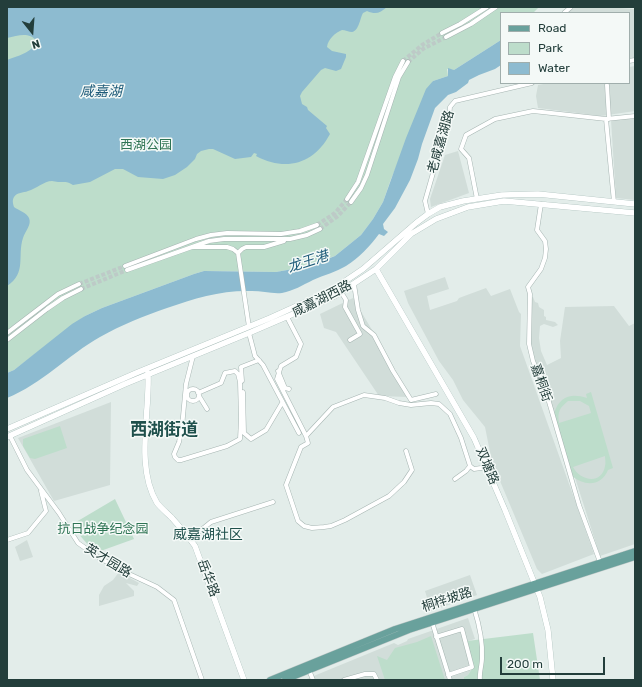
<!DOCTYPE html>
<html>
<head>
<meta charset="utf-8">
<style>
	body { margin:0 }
	#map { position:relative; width:642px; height:687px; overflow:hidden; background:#e3edea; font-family:Rubik,sans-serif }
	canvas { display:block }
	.frame { position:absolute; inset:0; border:8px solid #233e3b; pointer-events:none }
	.legend { position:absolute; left:500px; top:12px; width:130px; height:72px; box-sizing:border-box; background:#f4f9f7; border:1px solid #a0aeac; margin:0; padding:5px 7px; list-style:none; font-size:12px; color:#233e3b }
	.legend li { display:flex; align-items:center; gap:8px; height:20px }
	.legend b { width:20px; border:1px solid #a0aeac }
	.north { position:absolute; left:12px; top:12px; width:40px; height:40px; -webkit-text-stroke:3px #f4f9f7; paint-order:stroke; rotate:163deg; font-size:11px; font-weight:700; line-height:16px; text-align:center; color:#233e3b }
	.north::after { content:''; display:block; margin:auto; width:14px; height:18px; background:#233e3b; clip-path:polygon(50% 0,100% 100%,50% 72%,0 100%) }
	.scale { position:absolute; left:500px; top:657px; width:105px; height:18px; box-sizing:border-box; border:2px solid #233e3b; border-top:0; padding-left:5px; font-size:12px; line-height:14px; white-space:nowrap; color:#233e3b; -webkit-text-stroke:3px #f4f9f7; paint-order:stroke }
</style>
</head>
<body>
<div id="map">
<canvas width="642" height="687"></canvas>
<div class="frame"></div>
<ul class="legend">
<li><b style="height:5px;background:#69a19c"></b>Road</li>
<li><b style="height:11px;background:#bdddcb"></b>Park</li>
<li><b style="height:11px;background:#8dbbd0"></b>Water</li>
</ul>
<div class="north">N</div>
<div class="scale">200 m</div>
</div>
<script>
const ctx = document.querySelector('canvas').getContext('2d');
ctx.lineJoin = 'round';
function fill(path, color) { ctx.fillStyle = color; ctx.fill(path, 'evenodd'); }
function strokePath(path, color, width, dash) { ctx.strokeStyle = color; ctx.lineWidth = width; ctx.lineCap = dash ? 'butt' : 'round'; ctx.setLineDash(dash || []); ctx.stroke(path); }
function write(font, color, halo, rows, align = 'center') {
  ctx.font = font + ' Rubik,"Noto Sans SC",sans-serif'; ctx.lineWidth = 3; ctx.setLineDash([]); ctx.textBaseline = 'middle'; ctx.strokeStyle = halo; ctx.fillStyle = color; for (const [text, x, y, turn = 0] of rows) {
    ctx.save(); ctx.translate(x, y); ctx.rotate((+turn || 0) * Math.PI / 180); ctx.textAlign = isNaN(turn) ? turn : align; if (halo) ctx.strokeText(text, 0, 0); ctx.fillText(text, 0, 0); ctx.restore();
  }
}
const built = new Path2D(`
	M568 7H619L620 8 635 9V58L629 59V13H562Z
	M635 66V111L601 116 538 108 536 96 538 85 549 83H629V67Z
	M635 117V200L616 198 611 120Z
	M458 151 469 193 431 207 430 199 445 155Z
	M445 277 449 289 427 296 430 310 457 301 459 298 486 288 491 296 510 289 519 312 521 314 520 346 594 554 542 574 537 569 492 462 485 427 463 400 453 380 439 361 408 303 404 291Z
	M533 297 535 302 538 303 539 307 544 310V316L546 317V320L555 322 558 325 553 327 544 324 540 326 539 338 541 351 547 365 561 358 560 341 565 307 614 306 629 326 635 323V544L600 556 547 390 543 389 534 363 529 334 530 298Z
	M353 298 378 340 408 397 379 396 336 332 324 328 320 314Z
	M111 402 110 485 54 501 18 438Z
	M27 540 33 557 20 561 15 547Z
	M119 572 139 583 137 586 126 583 134 591V596L99 606V595L104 586 113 580Z
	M470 575 477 595 431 611 425 591Z
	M468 618 475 639 468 641 473 667 468 675 464 677V680H304L394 643 398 645 407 641 408 639Z`);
const green = new Path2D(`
	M7 7H539L533 13H501V40L454 70 447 69 448 76 433 81 391 179 383 202 373 219 361 235 335 256 299 268 276 272 204 271 194 274 102 308 85 316 14 370 7 373Z
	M591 392 613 468 608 470C601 487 584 486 572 476L554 413C560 396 571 393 587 398L586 394ZM568 401H580L589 406 591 413 559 423C557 411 560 408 568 401ZM605 456C605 459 606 463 605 466 602 485 580 481 573 467Z
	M60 426 67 448 35 459 30 458 23 446V439Z
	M115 499 134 539 95 553 71 525Z
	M533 633 540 680H464V677L468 675 473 667 467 641Z
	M431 636 445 680H385L377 656 387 660 395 648 417 642Z`);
const water = new Path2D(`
	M7 7H387C380 13 376 15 367 11L363 13C360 18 359 31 352 32 349 32 345 30 342 30 335 33 328 39 327 47L332 51 346 54V57L341 69 336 71 325 68 321 70 302 92 300 96 302 104 307 107 308 110 327 126 326 128 330 134C314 164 286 172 256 156L257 154 254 153 251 157 235 159 213 149H209L201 151 197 154 195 159 187 167 175 175 163 179 138 177 123 169H115L90 182 73 185C67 181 65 182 58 182 56 182 54 181 52 181 44 181 36 189 28 191 23 193 17 192 14 197 12 200 13 204 14 207 18 210 27 213 29 218 32 225 25 231 23 238 17 256 27 273 7 286V60C17 56 32 53 37 41 28 31 18 36 7 38Z
	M501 40V65L495 69 479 75 469 80 468 83 456 92 448 95 435 108 422 144 418 159 410 180 395 208 383 224 384 229 388 232 384 236 379 234C370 246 359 258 346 266 336 272 324 275 313 280 303 285 293 291 282 293 272 294 262 291 252 291 222 290 195 298 167 308 144 316 121 325 100 337 68 355 42 384 7 398V373L14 370 72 324 85 316 102 308 194 274 204 271 276 272 310 266 335 256 361 235 373 219 383 202 406 138 426 89 433 81 448 76V68L454 70Z`);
const streetTunnel = new Path2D(`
	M403 61 422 45 442 33
	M408 62 423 49 446 37
	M317 225 335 213 347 199
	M320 229 338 216 351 202
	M79 284 125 266
	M81 289 127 270`);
const street = new Path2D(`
	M564 13 571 7
	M442 33 460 24 487 7
	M446 37 471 24 496 7
	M629 61 635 60
	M607 85 609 119
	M606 119 614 202
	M347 199 358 182 395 77 403 61
	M477 199 469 158 461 149 466 135 495 119 533 111 606 119 635 116
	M351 202 361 188 367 175 399 77 408 62
	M541 204 537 230 545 241 546 249 545 258 541 269 528 287 530 294 529 344 533 361 540 378 542 388 547 395 579 505 600 562
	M428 214 425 201 449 117 450 107 455 101 532 83
	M194 247H227L233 249 238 253 249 327
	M238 253 242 249 246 247H264L284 241
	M125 266 196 239 211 235 227 233 281 234 300 231 317 225
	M127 270 209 241 224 239H290L307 235 320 229
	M354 284 358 310 363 326 374 335 393 371 411 400 436 394
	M341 292 346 300 345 307 360 334 350 340
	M287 317 301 344 296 357 281 366 277 379 306 436 308 443 301 447 286 485 298 521 304 526 312 528 324 527 331 526 345 520 389 496 404 482 412 470 406 451
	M7 333 58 294 79 284
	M249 333 255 356 263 365 299 433
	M7 340 47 309 63 298 81 289
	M193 356 186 384 182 427 179 442 174 454 175 457 178 460H181L227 446 240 439 241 419 240 382 238 374 235 371 225 373 221 383 198 393
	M278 371 285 388 289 389
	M242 381 241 367 259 360
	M187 395a6 6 0 1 1 12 0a6 6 0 1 1-12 0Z
	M243 392 244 433 251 439 266 430 282 403
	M199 396 207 409
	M10 436 27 470 59 513 78 543 98 557 127 573 157 587 174 600 202 680
	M306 436 333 407 364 395 385 398 399 403 411 405 431 403 439 404 450 414 461 438 470 466 474 469 488 467
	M455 479 466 471 470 466
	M190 539 211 522 273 502
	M7 540 28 533 46 511 41 491
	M474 608C479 624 483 642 482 658 482 665 479 673 480 680
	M432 622 450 680
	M436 637 462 629 472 667 448 675
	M309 670 313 680
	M344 680 365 674H374L377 680`);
const secondary = new Path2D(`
	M376 269 474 438 505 510 540 597 548 630 553 680
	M148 373C150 414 135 466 157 503 161 508 167 513 172 518 180 527 188 536 195 546L244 680
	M7 429 136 373 270 318 332 290 363 269 416 223 428 214 440 207 463 201 502 195 538 194 635 204
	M7 437 125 384 249 333 335 296 376 269 411 234 436 219 468 207 504 201 635 213`);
const primary = new Path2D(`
	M270 680 395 629 635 551
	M285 680 409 630 635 557`);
const streetNames = [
	["老咸嘉湖路",441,142,-74],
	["咸嘉湖西路",322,299,-27],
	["嘉桐街",541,383,71],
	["双塘路",487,466,67],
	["英才园路",108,561,31],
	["岳华路",208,578,69],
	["桐梓坡路",447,600,-18]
];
const parkNames = [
	["西湖公园",146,145],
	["抗日战争纪念园",103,529]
];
const waterNames = [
	["咸嘉湖",101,92],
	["龙王港",308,262,-18]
];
const neighbourhoodNames = [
	["威嘉湖社区",208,535]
];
const districtNames = [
	["西湖街道",164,430]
];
fill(built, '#d1ddd9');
fill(green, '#bdddcb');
fill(water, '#8dbbd0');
strokePath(streetTunnel, '#bdcac7', 4, [4, 2]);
strokePath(street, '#a6b5b2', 5);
strokePath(secondary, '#a2b8b4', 6);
strokePath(primary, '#c1c9c8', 7);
strokePath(street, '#fff', 4);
strokePath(secondary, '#fff', 5.5);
strokePath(primary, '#69a19c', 6);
write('13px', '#233e3b', '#f4f9f7', streetNames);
write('13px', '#2e7454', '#f4f9f7', parkNames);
write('italic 14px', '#1e5b79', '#f4f9f7', waterNames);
write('14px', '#1f504c', '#f4f9f7', neighbourhoodNames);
write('bold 17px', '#1f504c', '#f4f9f7', districtNames);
</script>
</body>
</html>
